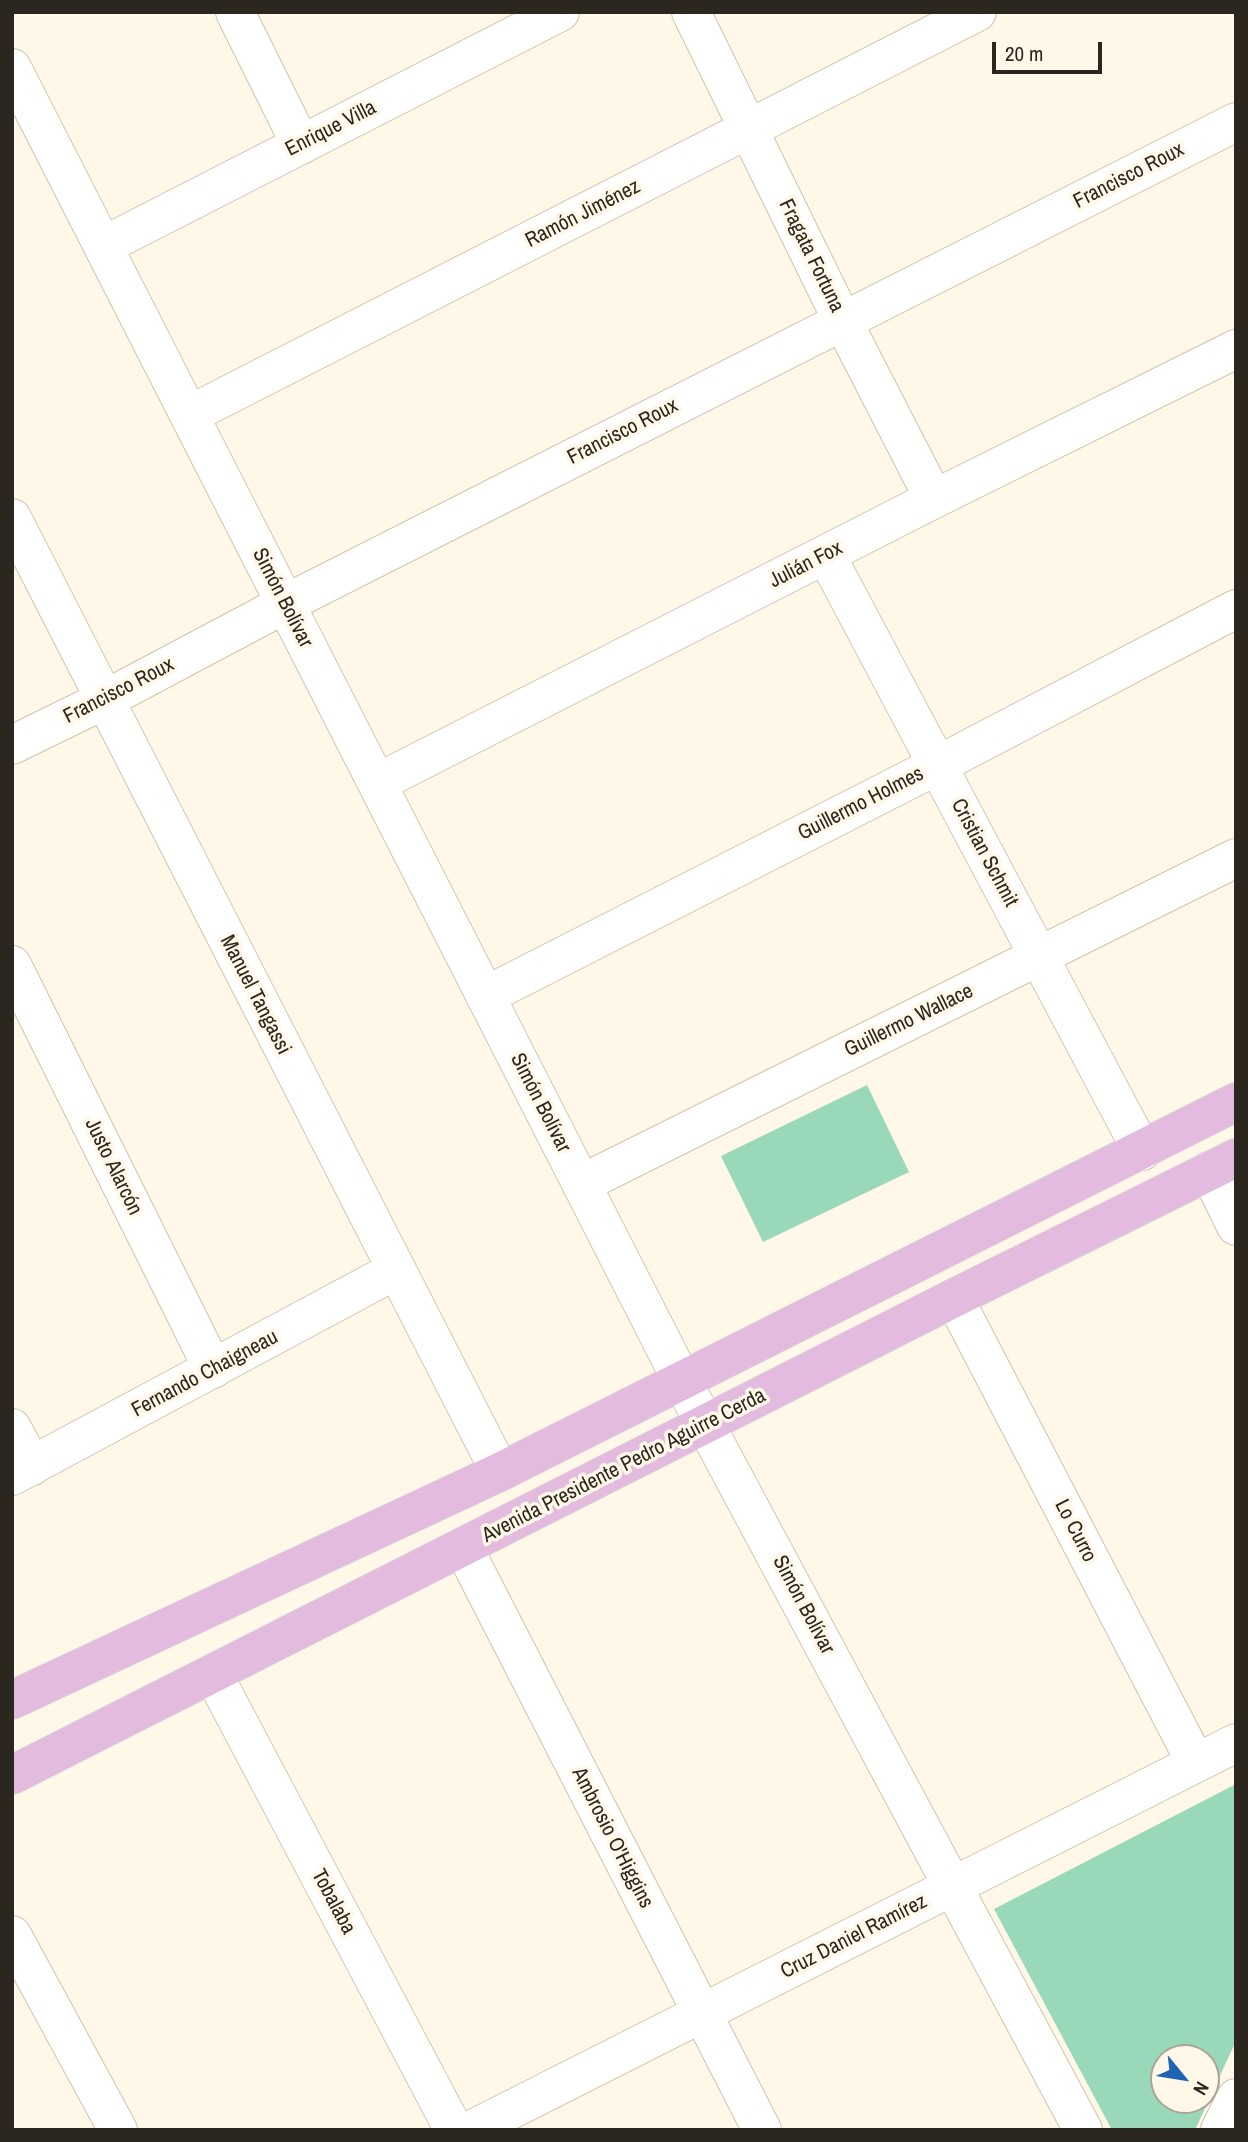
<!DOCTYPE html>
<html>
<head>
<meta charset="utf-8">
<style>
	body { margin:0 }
	#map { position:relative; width:1248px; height:2142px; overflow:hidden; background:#fff7e7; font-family:"Archivo Narrow",sans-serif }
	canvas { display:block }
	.frame { position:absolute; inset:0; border:14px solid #2c271e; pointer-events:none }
	.north { position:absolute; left:1150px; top:2044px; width:70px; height:70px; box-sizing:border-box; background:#fff7e7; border:2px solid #aba497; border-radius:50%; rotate:120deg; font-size:19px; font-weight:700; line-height:28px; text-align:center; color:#2c271e }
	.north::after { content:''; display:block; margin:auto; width:24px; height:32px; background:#2062b3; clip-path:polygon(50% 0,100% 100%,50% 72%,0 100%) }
	.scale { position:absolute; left:992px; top:42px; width:110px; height:32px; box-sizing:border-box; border:4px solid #2c271e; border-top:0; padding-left:9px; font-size:21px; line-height:24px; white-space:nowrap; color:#2c271e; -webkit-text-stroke:5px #fff7e7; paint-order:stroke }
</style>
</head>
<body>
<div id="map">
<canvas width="1248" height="2142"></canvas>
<div class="frame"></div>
<div class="north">N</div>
<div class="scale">20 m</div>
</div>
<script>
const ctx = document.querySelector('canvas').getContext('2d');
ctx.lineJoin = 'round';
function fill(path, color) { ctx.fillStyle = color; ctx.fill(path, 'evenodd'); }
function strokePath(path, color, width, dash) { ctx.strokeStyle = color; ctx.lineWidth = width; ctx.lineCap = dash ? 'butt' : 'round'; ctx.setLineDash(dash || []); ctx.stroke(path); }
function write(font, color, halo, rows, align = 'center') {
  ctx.font = font + ' "Archivo Narrow",sans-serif'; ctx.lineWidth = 7; ctx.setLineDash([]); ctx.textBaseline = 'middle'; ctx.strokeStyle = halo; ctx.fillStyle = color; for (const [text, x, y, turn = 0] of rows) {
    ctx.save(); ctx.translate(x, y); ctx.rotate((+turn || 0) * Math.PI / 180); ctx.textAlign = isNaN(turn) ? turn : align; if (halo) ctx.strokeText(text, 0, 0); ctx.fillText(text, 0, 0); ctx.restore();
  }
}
const green = new Path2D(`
	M867 1085 909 1172 763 1242 721 1156Z
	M1236 1784V2041L1195 2130H1112L994 1909ZM1164 2058H1206V2100H1164Z`);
const minor = new Path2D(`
	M235 12 301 145
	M691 12 842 320 934 499
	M12 68 682 1381 1083 2130
	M103 246 560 12
	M189 415 977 12
	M12 518 500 1472
	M826 555 1142 1151
	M12 745 104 700 285 604 1236 122
	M377 783 934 499 1236 349
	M12 965 213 1369
	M485 996 938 765 1236 609
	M1209 1171 1236 1226
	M581 1184 1236 858
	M954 1298 1196 1763
	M12 1428 32 1466
	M12 1476 396 1270
	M463 1547 762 2130
	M213 1674 454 2130
	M12 1935 118 2130
	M471 2130 1236 1743
	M1220 2130 1236 2098`);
const major = new Path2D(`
	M12 1700 500 1472 1236 1102
	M12 1775 954 1298 1236 1158`);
const streetNames = [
	["Enrique Villa",331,129,-27],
	["Francisco Roux",1129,176,-27],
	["Ramón Jiménez",583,214,-27],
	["Fragata Fortuna",811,256,64],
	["Francisco Roux",623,432,-27],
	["Julián Fox",806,565,-27],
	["Simón Bolívar",282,598,63],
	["Francisco Roux",119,691,-27],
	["Guillermo Holmes",861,804,-27],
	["Cristian Schmit",984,853,62],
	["Manuel Tangassi",255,995,63],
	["Guillermo Wallace",909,1021,-26],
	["Simón Bolívar",540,1103,63],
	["Justo Alarcón",113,1167,64],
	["Fernando Chaigneau",205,1374,-28],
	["Avenida Presidente Pedro Aguirre Cerda",624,1466,-27],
	["Lo Curro",1075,1531,63],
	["Simón Bolívar",803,1605,62],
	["Ambrosio O'Higgins",612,1838,63],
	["Tobalaba",333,1902,62],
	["Cruz Daniel Ramírez",854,1937,-27]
];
fill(green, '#99d9b9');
strokePath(minor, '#d1c4ab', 40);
strokePath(major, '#dddcdb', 40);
strokePath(minor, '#fff', 38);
strokePath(major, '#e2bbdf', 38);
write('21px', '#2c271e', '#fff7e7', streetNames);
</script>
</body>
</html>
